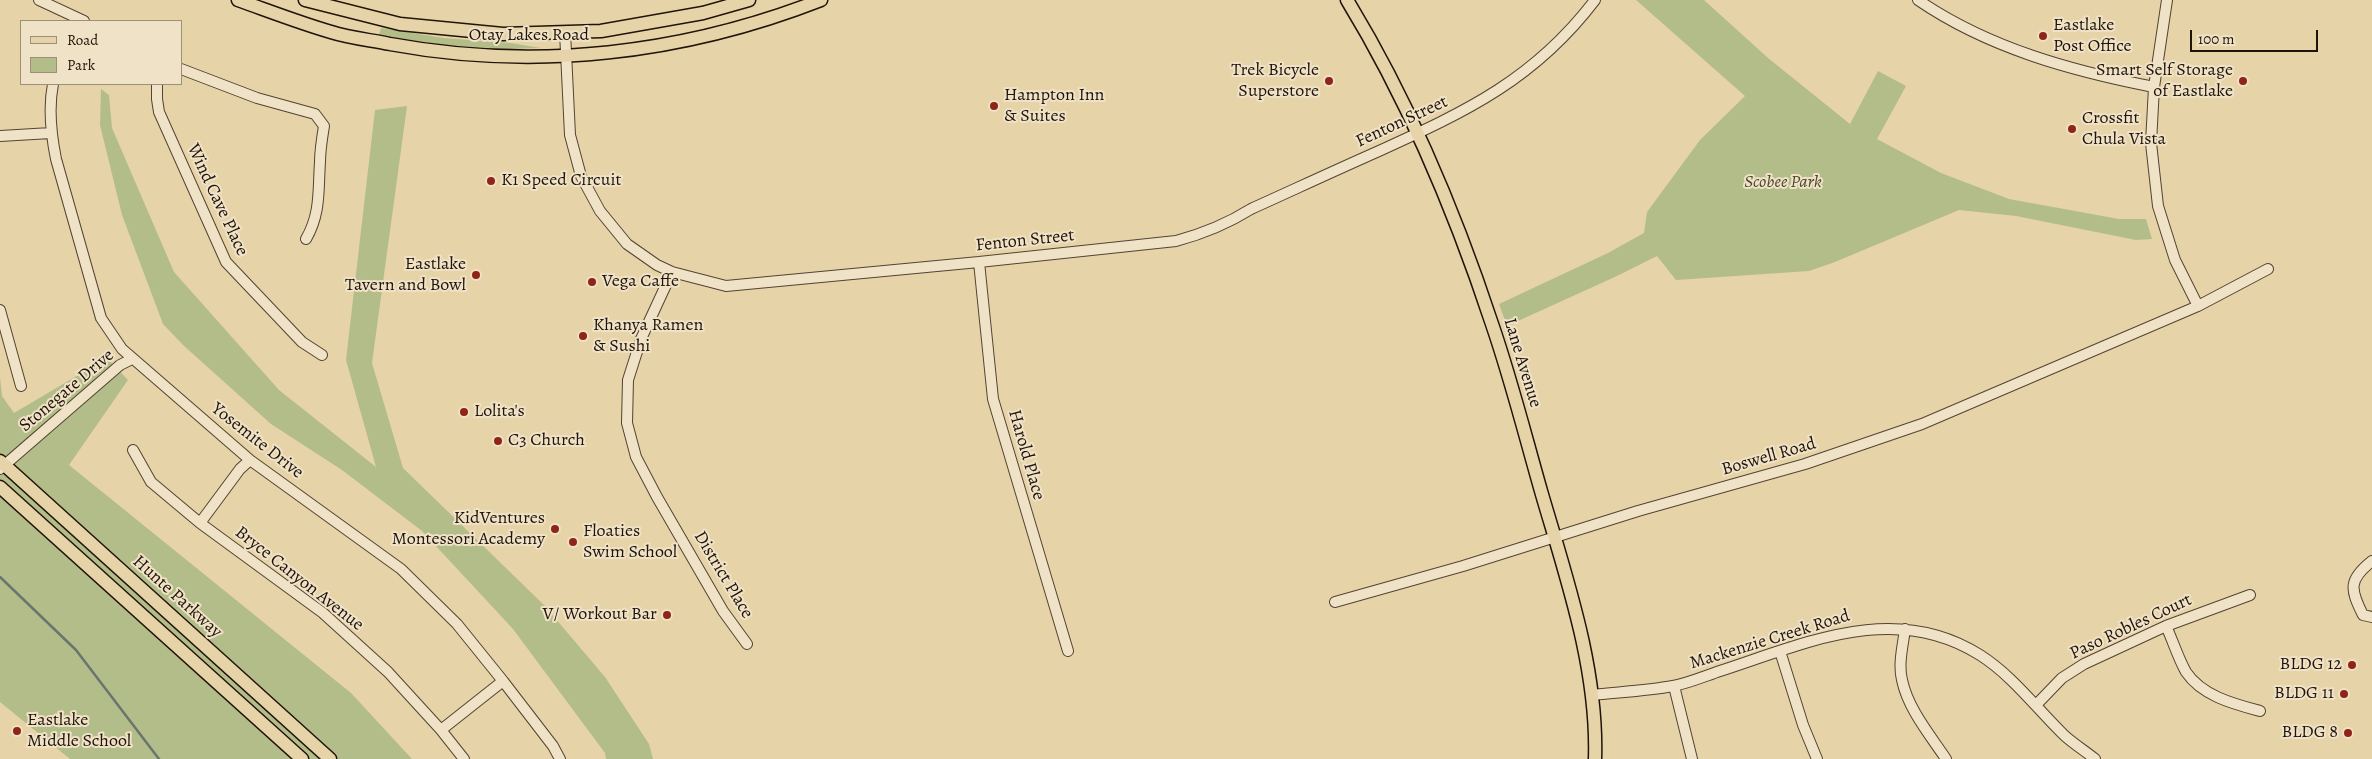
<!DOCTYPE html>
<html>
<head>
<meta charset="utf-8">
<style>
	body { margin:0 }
	#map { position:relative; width:2372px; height:759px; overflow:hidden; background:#e7d3a8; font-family:Alegreya,serif }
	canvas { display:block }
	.legend { position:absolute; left:20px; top:20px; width:162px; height:65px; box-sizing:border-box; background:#efe2c6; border:1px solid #9c907b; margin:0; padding:6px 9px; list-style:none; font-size:15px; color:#20140a }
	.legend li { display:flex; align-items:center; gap:10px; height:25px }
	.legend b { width:25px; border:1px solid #9c907b }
	.scale { position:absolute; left:2190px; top:30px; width:128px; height:22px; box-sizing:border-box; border:2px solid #20140a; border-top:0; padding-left:6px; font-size:15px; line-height:18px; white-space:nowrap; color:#20140a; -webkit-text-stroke:4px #efe2c6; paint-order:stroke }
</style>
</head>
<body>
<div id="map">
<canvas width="2372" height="759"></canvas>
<ul class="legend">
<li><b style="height:6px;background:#e7d3a8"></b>Road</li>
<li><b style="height:14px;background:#b3bd89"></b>Park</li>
</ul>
<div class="scale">100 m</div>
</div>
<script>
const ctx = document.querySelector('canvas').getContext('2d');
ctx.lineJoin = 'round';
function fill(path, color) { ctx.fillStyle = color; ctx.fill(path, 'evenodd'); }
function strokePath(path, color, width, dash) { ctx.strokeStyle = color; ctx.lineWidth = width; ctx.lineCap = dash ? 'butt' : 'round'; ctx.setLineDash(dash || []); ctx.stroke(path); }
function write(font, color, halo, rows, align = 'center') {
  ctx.font = font + ' Alegreya,serif'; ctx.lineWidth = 4; ctx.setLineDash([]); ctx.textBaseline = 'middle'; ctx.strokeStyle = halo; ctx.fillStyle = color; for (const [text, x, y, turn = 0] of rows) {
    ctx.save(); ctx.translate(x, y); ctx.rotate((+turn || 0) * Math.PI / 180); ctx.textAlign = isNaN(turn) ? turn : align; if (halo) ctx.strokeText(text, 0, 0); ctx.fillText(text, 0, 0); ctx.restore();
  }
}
const green = new Path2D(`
	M1636 0H1704L1768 58 1850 124 1878 71 1906 86 1877 139 1941 173 2009 199 2119 219H2146L2152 239 2136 240 2016 216 1959 210 1835 262 1809 271 1676 280 1657 256 1617 276 1507 326 1499 304 1608 253 1644 233 1647 212 1700 140 1745 96Z
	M381 28 444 38 510 43 541 48 508 49 443 45 379 35Z
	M101 89 109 95 112 128 174 272 279 390 376 467 346 360 375 110 407 106 372 363 403 468 544 605 605 677 649 744 653 759H606L605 753 513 629 422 531 342 470 271 424 183 345 163 324 122 215 100 125Z
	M107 358 128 380 69 465 351 693 412 759H70L0 702V377L2 396 14 413Z`);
const stream = new Path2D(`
	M0 577 76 650 159 759`);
const minor = new Path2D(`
	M39 0 84 21
	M1918 0C1988 48 2072 71 2154 87
	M2167 0 2154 87 2151 143 2158 206 2175 260 2198 306
	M565 32 570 135 581 176 600 211 627 244 657 265 672 272 726 286 979 262 1176 241C1202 234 1227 224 1251 209 1293 190 1336 170 1379 151 1467 111 1535 79 1595 0
	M181 69 257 98 315 114 324 126C322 138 320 150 320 162 318 190 321 213 306 239
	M53 84C48 109 51 134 56 159L101 318 122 349 250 460 401 569 457 624 503 681 553 746 560 759
	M157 84V99L159 112 226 262 302 342 322 355
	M0 136 51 133
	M979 262 993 399 1068 651
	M672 272 641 339 628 380 627 423 636 457 657 497 723 611 747 644
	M0 310 21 386
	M133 450 151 482 200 523 323 613 388 672 441 730 464 759
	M0 469 120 365 132 359
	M200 523 240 469 250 460
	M2372 561C2348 580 2350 589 2363 615L2372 617
	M1335 602 1463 566 1638 511 1805 464 1922 424 2198 306 2268 269
	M2166 626C2173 641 2178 658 2186 672 2202 696 2234 704 2260 711
	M1905 629C1903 645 1898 664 1902 680 1908 709 1930 735 1946 759
	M1780 651 1803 725 1817 759
	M1674 686 1692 759
	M1591 695C1618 692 1646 691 1673 686 1689 683 1705 676 1720 671 1806 643 1895 601 1980 655 2013 676 2037 709 2065 736 2074 744 2085 751 2095 759
	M2036 705 2062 678 2084 664 2166 626 2250 595
	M441 730 503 681`);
const major = new Path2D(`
	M238 0C269 11 300 23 331 32 350 38 371 40 390 44 536 71 683 54 821 0
	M305 0 400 24 503 34 601 31 703 13 749 0
	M1347 0C1408 100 1455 212 1492 324 1511 379 1525 435 1541 491 1566 577 1598 668 1595 759
	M0 461 330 759
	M0 487 302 759`);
const markers = [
	[2043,36,5,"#8f2418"],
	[1329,81,5,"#8f2418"],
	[2243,81,5,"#8f2418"],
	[994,106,5,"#8f2418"],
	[2072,129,5,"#8f2418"],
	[491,181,5,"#8f2418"],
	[476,275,5,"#8f2418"],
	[592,282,5,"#8f2418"],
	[583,336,5,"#8f2418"],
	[464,412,5,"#8f2418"],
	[498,441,5,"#8f2418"],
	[555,529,5,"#8f2418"],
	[573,542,5,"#8f2418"],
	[667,615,5,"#8f2418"],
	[2352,665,5,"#8f2418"],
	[2344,694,5,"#8f2418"],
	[17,731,5,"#8f2418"],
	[2348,733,5,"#8f2418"]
];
const poiNames = [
	["Eastlake",2053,26],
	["Post Office",2053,47],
	["Trek Bicycle",1319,71,"right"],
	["Superstore",1319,92,"right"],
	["Smart Self Storage",2233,71,"right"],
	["of Eastlake",2233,92,"right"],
	["Hampton Inn",1004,96],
	["& Suites",1004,117],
	["Crossfit",2082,119],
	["Chula Vista",2082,140],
	["K1 Speed Circuit",501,181],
	["Eastlake",466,265,"right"],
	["Tavern and Bowl",466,286,"right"],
	["Vega Caffe",602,282],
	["Khanya Ramen",593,326],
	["& Sushi",593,347],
	["Lolita's",474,412],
	["C3 Church",508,441],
	["KidVentures",545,519,"right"],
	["Montessori Academy",545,540,"right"],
	["Floaties",583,532],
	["Swim School",583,553],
	["V/ Workout Bar",657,615,"right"],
	["BLDG 12",2342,665,"right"],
	["BLDG 11",2334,694,"right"],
	["Eastlake",27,721],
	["Middle School",27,742],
	["BLDG 8",2338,733,"right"]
];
const streetNames = [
	["Otay Lakes Road",529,36],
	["Fenton Street",1402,122,-25],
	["Wind Cave Place",217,200,65],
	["Fenton Street",1025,241,-6],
	["Lane Avenue",1522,363,73],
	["Stonegate Drive",67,391,-40],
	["Yosemite Drive",257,441,38],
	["Harold Place",1026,455,74],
	["Boswell Road",1769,457,-16],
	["District Place",723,575,59],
	["Bryce Canyon Avenue",299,579,38],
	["Hunte Parkway",177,597,42],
	["Paso Robles Court",2131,627,-25],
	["Mackenzie Creek Road",1770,640,-17]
];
const parkNames = [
	["Scobee Park",1783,183]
];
fill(green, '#b3bd89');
strokePath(stream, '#6a756f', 2.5);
strokePath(minor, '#524432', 12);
strokePath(major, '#20140a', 15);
strokePath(minor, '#efe2c6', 10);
strokePath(major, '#e7d3a8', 12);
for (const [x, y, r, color] of markers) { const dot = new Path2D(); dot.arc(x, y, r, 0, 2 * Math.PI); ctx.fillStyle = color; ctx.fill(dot); strokePath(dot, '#efe2c6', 2); }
write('18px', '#20140a', '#efe2c6', poiNames, 'left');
write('18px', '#20140a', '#efe2c6', streetNames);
write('italic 18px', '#4c4730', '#efe2c6', parkNames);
</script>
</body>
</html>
